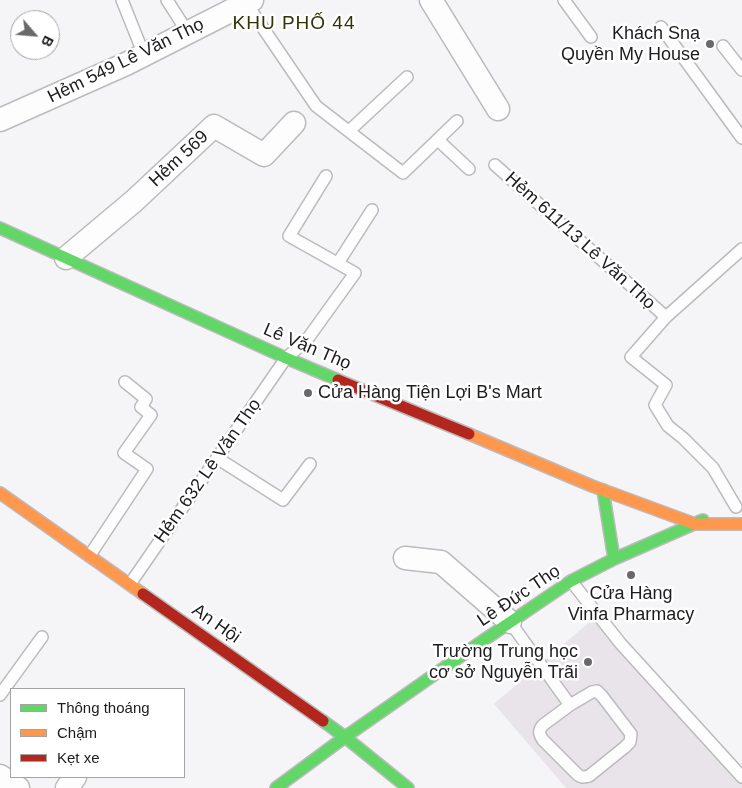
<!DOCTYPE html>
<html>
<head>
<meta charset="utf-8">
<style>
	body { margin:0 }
	#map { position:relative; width:742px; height:788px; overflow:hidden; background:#f5f4f6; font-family:Arial,sans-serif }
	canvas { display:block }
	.legend { position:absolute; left:10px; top:688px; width:175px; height:90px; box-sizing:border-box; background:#fff; border:1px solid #a5a4a5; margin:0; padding:6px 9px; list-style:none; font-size:15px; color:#1e1c1e }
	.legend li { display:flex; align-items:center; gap:10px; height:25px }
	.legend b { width:25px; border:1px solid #a5a4a5 }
	.north { position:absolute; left:10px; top:10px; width:50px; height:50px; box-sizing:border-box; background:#fff; border:1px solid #a5a4a5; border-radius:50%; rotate:117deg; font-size:14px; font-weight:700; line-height:20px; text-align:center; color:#1e1c1e }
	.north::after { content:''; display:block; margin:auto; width:18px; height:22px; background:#69686a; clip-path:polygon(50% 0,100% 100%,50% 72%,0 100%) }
</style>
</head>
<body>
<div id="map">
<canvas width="742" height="788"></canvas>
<ul class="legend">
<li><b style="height:6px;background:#63d668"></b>Thông thoáng</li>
<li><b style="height:6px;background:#ff974d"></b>Chậm</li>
<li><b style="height:6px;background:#b3261e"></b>Kẹt xe</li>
</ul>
<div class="north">B</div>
</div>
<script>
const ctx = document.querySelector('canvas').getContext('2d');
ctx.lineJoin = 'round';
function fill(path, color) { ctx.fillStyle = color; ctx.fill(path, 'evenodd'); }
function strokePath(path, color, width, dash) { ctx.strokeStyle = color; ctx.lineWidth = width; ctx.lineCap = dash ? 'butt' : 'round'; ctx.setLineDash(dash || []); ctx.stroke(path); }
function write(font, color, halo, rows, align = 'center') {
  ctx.font = font + ' Arial,sans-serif'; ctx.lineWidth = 5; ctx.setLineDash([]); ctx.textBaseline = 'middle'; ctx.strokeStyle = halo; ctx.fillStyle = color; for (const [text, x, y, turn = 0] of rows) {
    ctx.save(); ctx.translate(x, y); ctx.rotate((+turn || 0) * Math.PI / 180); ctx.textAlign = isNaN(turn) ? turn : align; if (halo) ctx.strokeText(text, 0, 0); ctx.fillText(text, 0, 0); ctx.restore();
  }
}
const built = new Path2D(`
	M593 619 693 726 742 780V788H566L494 704Z`);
const lane = new Path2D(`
	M122 0 144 55
	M167 0 188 33
	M564 0 591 37
	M246 3 316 106 403 173 457 121
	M661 27 742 138
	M723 46 742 70
	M349 131 407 77
	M438 140 469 169
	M495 165 666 317
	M338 263 372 210
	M217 458 283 500 310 464
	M736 507 713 468 683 438 668 426 655 405 666 385 631 357 666 317 742 249
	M90 555 147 469 124 453 151 415 141 407 146 399 125 382
	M571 581 621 644 742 777
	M130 584 286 358 306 341 355 273 289 236 326 176
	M510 622 570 705 543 725C538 731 539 734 543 740L578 775C582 778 584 777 589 776L625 747 630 742 631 734 602 696 597 691 592 692 570 705
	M0 695 42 637`);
const street = new Path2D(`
	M431 0 498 109
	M0 120 126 64 252 0
	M66 258 134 201 214 126 264 155 294 123
	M405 558 441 562 510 622
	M0 776 18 788
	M67 788 75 777`);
const fast = new Path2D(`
	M0 228 286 358 338 380
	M603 490 614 559
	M323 721 345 737 408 788
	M276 788 345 737 481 642 571 581 614 559 703 520`);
const slow = new Path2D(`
	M469 434 592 486 695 524H742
	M0 493 143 594`);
const jam = new Path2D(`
	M338 380 469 434
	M143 594 323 721`);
const markers = [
	[710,44,5,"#69686a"],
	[308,393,5,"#69686a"],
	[631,575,5,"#69686a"],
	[588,662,5,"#69686a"]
];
const poiNames = [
	["Khách Snạ",700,34],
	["Quyền My House",700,55],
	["Cửa Hàng Tiện Lợi B's Mart",318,393,"left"],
	["Cửa Hàng",631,594,"center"],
	["Vinfa Pharmacy",631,615,"center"],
	["Trường Trung học",578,652],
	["cơ sở Nguyễn Trãi",578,673]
];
const streetNames = [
	["Hẻm 549 Lê Văn Thọ",126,61,-26],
	["Hẻm 569",179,159,-43],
	["Hẻm 611/13 Lê Văn Thọ",580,241,42],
	["Lê Văn Thọ",307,347,23],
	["Hẻm 632 Lê Văn Thọ",208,471,-55],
	["Lê Đức Thọ",519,596,-34],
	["An Hội",216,624,35]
];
const neighbourhoodNames = [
	["KHU PHỐ 44",294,24]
];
fill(built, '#e9e4ea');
strokePath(lane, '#bbbabc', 14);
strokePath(street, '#bbbabc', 25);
strokePath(fast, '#bbbabc', 14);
strokePath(slow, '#bbbabc', 14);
strokePath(jam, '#bbbabc', 14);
strokePath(lane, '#fefdfe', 11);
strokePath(street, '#fefdfe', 22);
strokePath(fast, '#63d668', 11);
strokePath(slow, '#ff974d', 11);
strokePath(jam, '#b3261e', 11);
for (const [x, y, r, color] of markers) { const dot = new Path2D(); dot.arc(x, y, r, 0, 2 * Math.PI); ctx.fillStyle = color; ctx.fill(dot); strokePath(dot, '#fff', 2); }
write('18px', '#1e1c1e', '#fff', poiNames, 'right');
write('18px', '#1e1c1e', '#fff', streetNames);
ctx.letterSpacing = '1px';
write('19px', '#313309', '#fff', neighbourhoodNames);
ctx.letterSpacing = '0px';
</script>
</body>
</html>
